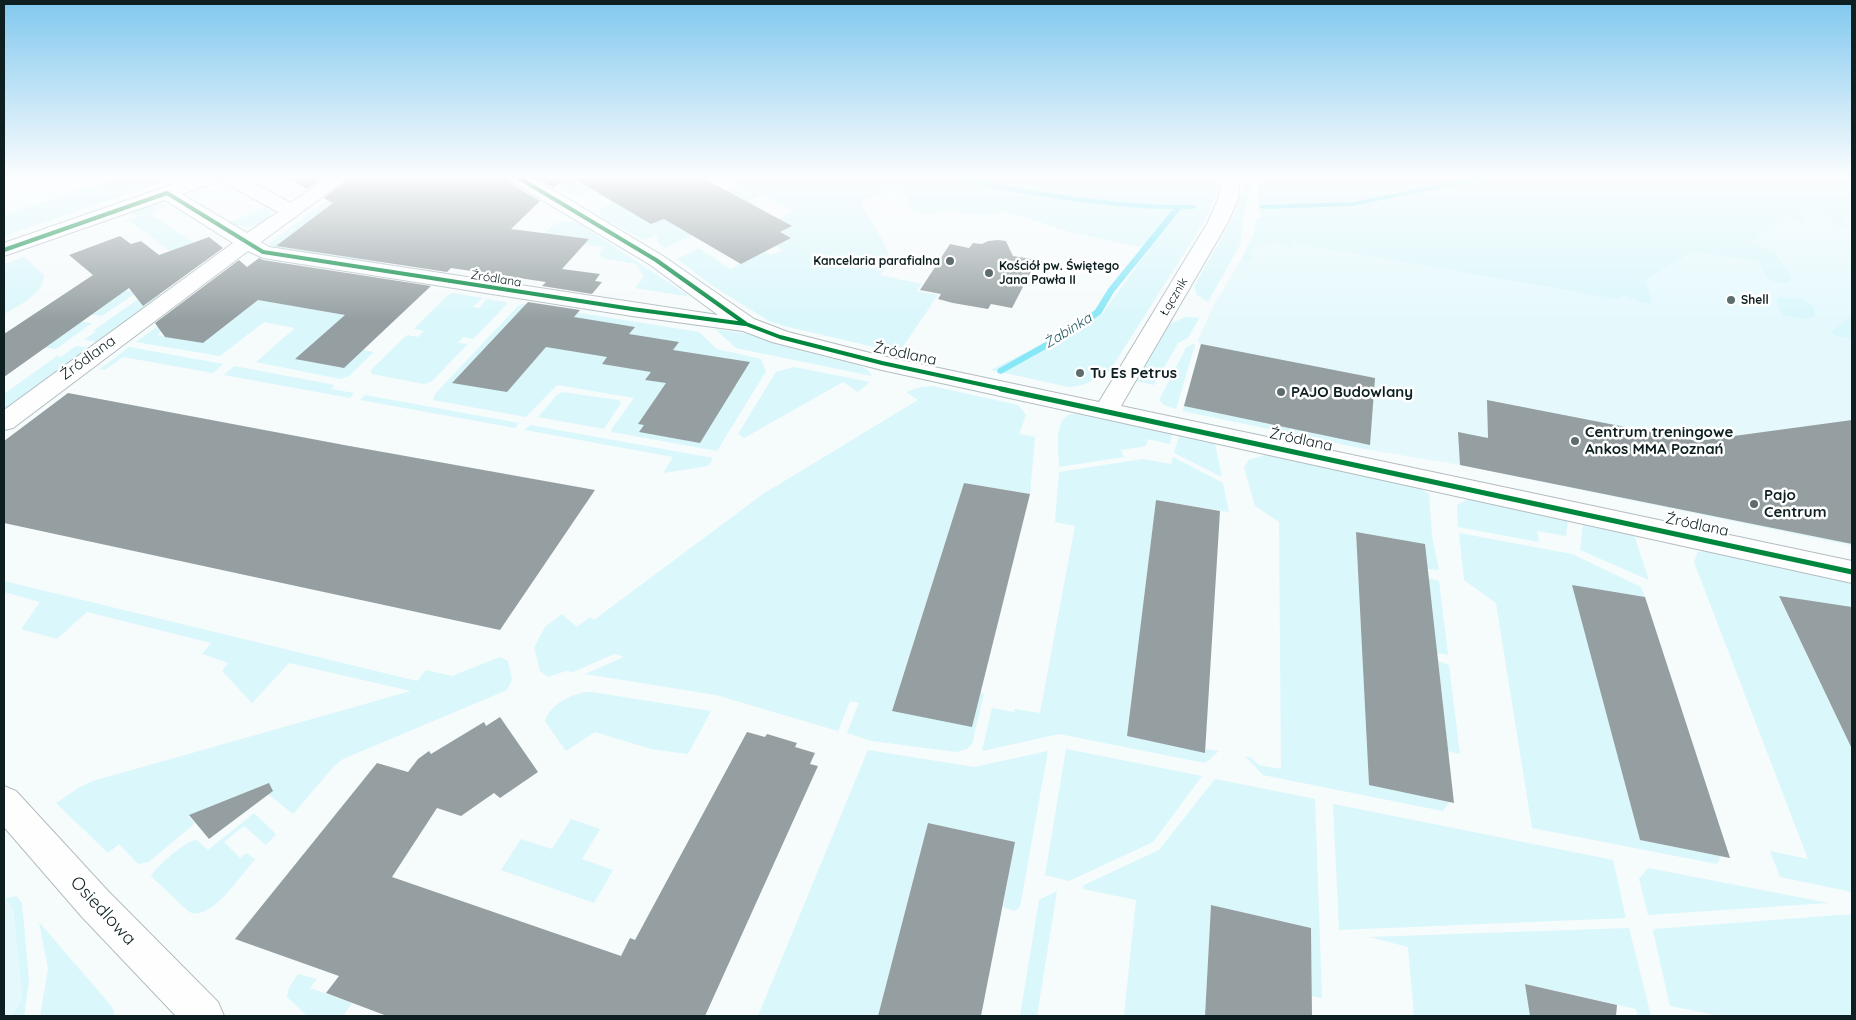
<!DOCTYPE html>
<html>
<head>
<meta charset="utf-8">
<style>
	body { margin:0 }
	#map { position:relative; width:1856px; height:1020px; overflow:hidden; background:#f6fbfc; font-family:Quicksand,sans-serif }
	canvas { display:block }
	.frame { position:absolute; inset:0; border:5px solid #0d1f21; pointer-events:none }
</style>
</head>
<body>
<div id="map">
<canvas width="1856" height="1020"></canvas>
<div class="frame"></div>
</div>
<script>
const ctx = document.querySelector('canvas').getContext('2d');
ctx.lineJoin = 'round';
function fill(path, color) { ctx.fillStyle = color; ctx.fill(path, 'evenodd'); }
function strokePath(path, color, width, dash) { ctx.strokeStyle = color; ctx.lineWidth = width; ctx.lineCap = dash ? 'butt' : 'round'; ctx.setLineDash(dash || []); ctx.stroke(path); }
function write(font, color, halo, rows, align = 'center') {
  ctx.font = font + ' Quicksand,sans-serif'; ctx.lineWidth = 5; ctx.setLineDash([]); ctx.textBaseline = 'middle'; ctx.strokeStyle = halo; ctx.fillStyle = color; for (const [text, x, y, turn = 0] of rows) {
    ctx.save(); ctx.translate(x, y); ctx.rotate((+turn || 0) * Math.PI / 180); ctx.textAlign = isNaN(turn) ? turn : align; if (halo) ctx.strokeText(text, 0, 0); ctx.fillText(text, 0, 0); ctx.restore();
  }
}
const built = new Path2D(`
	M1799 211 1828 214 1849 227 1843 218 1852 219V546L1460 465 1370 450 1182 411 1201 344 1197 342 1215 303 1247 250 1278 241 1689 246 1754 239 1785 215 1806 222Z
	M4 898 13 908 22 998 12 1016H4Z`);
const green = new Path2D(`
	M115 179H172L4 236V215Z
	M545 179H571L590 189 574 196Z
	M727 179H1218L1215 198 1204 222 1109 372 1101 370C1093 383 1084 386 1069 387L991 370 1102 314 1149 249 1070 232 1007 212 979 215 965 214 951 210 929 214 916 212 909 208C909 197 903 194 894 189L866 199 861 205 863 208C869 218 893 252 889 262 888 267 883 271 880 275L922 284 917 291 938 295 902 348 896 352 788 327 769 321 711 285 677 259 699 248 730 269 765 252 771 255 783 250 776 246 791 238 780 232 791 226 778 219 793 211 761 195 749 201 757 205 665 248 658 243V234L645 240 603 219 599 211 604 206 653 185 658 188 619 205 652 224 739 185Z
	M1259 179H1852V219L1843 218 1849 227 1836 226 1828 214 1800 211 1806 223 1785 215 1751 242 1775 252 1791 277V281C1783 285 1774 282 1767 278L1758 261 1692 252 1646 279 1652 304 1639 302 1624 295 1617 299 1294 243 1292 251 1278 241 1249 250 1254 254 1251 262 1241 260 1254 234 1256 219H1261L1257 198Z
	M1252 180 1243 218 1241 243 1208 302 1197 295 1194 286 1234 216 1244 181Z
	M335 195 413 232 376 264 275 248 268 244Z
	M150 204H164L168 205 149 213 194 243 185 262 128 220 137 217 130 211Z
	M266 207 271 215C261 228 243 230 230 222Z
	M568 221 578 223 691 297 635 288 644 277 636 264 605 259 599 255 604 247 563 242 544 233 556 223Z
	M24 257 33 265 29 268 34 266 44 275C45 293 18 306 4 314V264Z
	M122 290 137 292 102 316 87 314Z
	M148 292 163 295 97 342 84 340 96 331H93Z
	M453 293 483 298 472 307 480 308 486 299 506 302 507 304 473 339 463 337 458 343 468 344 431 382 424 384 372 374 371 370 407 335 418 337 424 331 414 329 448 295Z
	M1779 297 1802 299 1814 307 1815 316 1806 319 1782 315 1776 301Z
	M254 299 351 316 333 326 296 359 363 350 374 352 349 376 340 379 256 362 295 328 264 322 220 356 136 342 170 317 179 318 157 335 203 343 243 312Z
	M523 304 699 332 717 349 761 359 766 371 717 451 612 432 611 430 634 398 557 385 526 417 433 400 435 394 518 306Z
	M1186 317 1199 318 1188 338 1178 343 1154 385 1137 381 1170 324Z
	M1852 317V339L1833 335 1832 331C1840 327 1843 319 1852 317Z
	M77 321 92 323 56 349 40 347Z
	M715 329 748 334 780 345 861 366 869 371 872 376 736 348Z
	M1193 344 1195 345 1176 409 1164 405 1159 400 1186 348Z
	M76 346 89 348 4 411V394L57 356 61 357Z
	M129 347 223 364 213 373 123 357 105 370 100 369Z
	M234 366 335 385 331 389 354 393 350 398 224 375Z
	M794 367 870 382 858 392 843 382 744 438 738 434 776 372Z
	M932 386 1018 405 1026 415 1019 434 1035 437 1030 494 964 483 892 710 972 727 980 693 984 694 972 744 967 749 956 752 872 741 847 733 859 703 850 701 838 731 716 695 585 674 624 657 614 654 573 672 566 671 548 677 540 671 534 648 545 627 562 614 577 627 590 617 594 620 763 494 918 400 906 392 921 387Z
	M562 392 619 400 621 403 604 429 538 417 557 395Z
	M365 395 519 423 515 428 360 400Z
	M1184 406 1370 445V450L1183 411Z
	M1070 414H1078L1172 434 1170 444 1148 439 1146 446 1121 450 1124 457 1059 467C1059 451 1053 422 1070 414Z
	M530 425 713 458 708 466 663 473 673 457 525 430Z
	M1179 436 1215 444 1222 477 1174 453Z
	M1265 455 1414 486 1429 494 1432 536 1439 570 1428 569 1356 533 1369 785 1449 802 1443 811 1263 775 1245 756 1251 758 1259 765 1281 769 1279 522 1255 506 1244 467 1249 460Z
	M1173 457 1223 483 1229 512 1156 500 1127 736 1205 752 1206 749 1219 751 1205 763 1059 734 982 751 992 708 1014 712 1015 709 1040 713 1075 526 1055 522 1059 472 1143 459 1171 464Z
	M1466 500H1472L1568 520 1566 536 1537 531 1539 542 1458 527 1457 505Z
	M1583 524 1634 535 1649 580 1580 550Z
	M1459 533 1572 554 1641 587 1645 597 1573 586 1640 840 1721 856 1717 864 1532 828 1496 603 1464 580Z
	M1708 551 1852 582V607L1779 597 1852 749V892L1780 877 1770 851 1808 859 1694 562 1698 552Z
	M1428 578 1439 581 1448 655 1437 653Z
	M4 581 417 681 426 670 452 676 500 657 508 661 512 680 507 690 343 759 334 766 293 814 259 787 188 816 195 823 149 862 138 864 119 844 108 853 56 803 80 787 93 781 411 691 289 663 252 703 222 671 228 663 202 654 211 643 87 612 57 639 21 629 40 602 4 592Z
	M1438 661 1449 665 1460 754 1448 751Z
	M585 692H592L711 711 688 754 651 749 595 732 566 751 545 721C551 704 568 696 585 692Z
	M1066 749 1202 776 1153 842 1069 881 1045 875Z
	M868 750 974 767 1048 751 1020 907 1014 911 1003 907 1014 842 928 823 878 1016H758Z
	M1215 779 1315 799 1322 998 1312 996 1311 928 1211 905 1205 1016H1124L1136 900 1083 889 1084 885 1159 850Z
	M1333 804 1613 860 1626 918 1339 930Z
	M254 813 276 834 266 845 244 826 224 842 240 858 246 853 255 859C241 875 211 922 189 912L151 876C155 867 188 839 197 840L208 850Z
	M571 819 600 829 582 859 613 870 594 903 501 870 521 839 552 849Z
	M1648 868 1829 903 1648 915 1639 879Z
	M1057 891 1037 1016H1020L1039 900Z
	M16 896 22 903 29 981 24 1016H12L22 998 13 908 5 899Z
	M1852 914V1016H1721L1670 1006 1653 931 1655 929Z
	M39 922 112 1007 115 1016H40L48 969Z
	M1629 928 1651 1016H1638L1636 1009 1526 984 1530 1016H1414L1408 947 1370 937Z
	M298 974 317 979 310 988 352 1003 343 1016H307L287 997 289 988Z`);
const stream = new Path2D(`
	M961 178C983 178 1006 187 1029 190 1083 198 1138 206 1193 205L1197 207 1193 209H1181L1114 292 1101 314 1071 335 1001 374 998 373 997 371 998 369 1065 331 1095 310 1108 289 1173 209C1122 209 1071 201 1020 193 1001 190 978 187 961 178Z
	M1472 178H1488L1353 206 1263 209 1259 207 1263 205 1353 202Z`);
const building = new Path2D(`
	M289 178H322L307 189Z
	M350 178H508L511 184 540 201 511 229 589 239 562 269 600 274 595 281 602 282 592 294 542 286 546 282 451 268 447 272 276 246 333 203 324 198Z
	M537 178H564L554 188Z
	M573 178H703L792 226 780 232 791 238 741 264 664 219 651 224Z
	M120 236 131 244 141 241 159 255 209 237 223 248 143 306 129 288 4 377V334L93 275 69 255Z
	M998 240 1006 241 1013 256 1037 260 1012 308 991 304 988 309 953 303 938 299 941 294 920 290 950 244 969 248 973 243 982 244 988 241Z
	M259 258 263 260 431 286 344 368 295 359 345 315 258 300 203 343 165 337 155 323 239 260 247 267Z
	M528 302 580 310 574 317 635 327 629 334 679 342 673 350 750 362 700 443 639 432 644 425 638 424 666 383 645 380 651 372 602 364 607 357 546 347 507 392 452 383Z
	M1201 344 1375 378 1370 445 1184 406Z
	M68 393 344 445 595 490 500 630 4 523V441Z
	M1487 400 1697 441 1852 420V544L1460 465 1458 432 1488 438Z
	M964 483 1030 494 972 727 892 711Z
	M1156 500 1220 511 1205 753 1127 736Z
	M1356 532 1425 544 1454 803 1369 785Z
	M1572 585 1645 597 1730 858 1640 840Z
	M1779 596 1852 607V749Z
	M500 717 538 772 500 798 494 793 461 816 437 808 392 877 621 956 630 938 635 940 747 732 765 737 767 734 797 743 795 747 815 753 810 764 818 766 705 1016H387L326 993 339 976 235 939 377 763 408 772 418 759 429 751 431 754 484 722 486 726Z
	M269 783 273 791 209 839 189 815Z
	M928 823 1015 842 981 1016H878Z
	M1211 905 1311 928 1312 1016H1205Z
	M1525 984 1617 1005 1616 1016H1530Z`);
const minor = new Path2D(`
	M191 178H220L218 182 182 194 247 233 278 212 223 182 221 178H245L291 203 326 178H348L261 242 269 247 718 315 649 264 512 182 510 178H533L663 256 754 319 788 332 882 356 1099 402 1208 222 1218 199 1222 178H1240L1238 199 1228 222 1121 406 1852 561V583L882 370 772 342 743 331 632 316 263 258 248 251 13 428 4 430V410L233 243 165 200 4 256V243Z
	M4 786 16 791 108 891 218 1002 224 1016H176L82 917 4 827Z`);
const cyclewayFar1 = new Path2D(`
	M519 178 656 260 746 324 780 337 882 363 1007 390
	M4 250 167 193 263 252 632 309 745 324`);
const cycleway = new Path2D(`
	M1001 389 1852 572`);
const markers = [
	[950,261,5,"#5f6c6e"],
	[989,273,5,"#5f6c6e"],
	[1731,300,5,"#5f6c6e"],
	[1080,373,5,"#5f6c6e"],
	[1281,392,5,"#5f6c6e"],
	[1575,441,5,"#5f6c6e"],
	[1754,504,5,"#5f6c6e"]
];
const farPoinames = [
	["Kancelaria parafialna",940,261,"right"],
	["Kościół pw. Świętego",999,266],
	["Jana Pawła II",999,280],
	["Shell",1741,300]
];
const farStreetnames = [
	["Źródlana",496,279,9],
	["Łącznik",1174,297,-59]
];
const farWaternames = [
	["Żabinka",1068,331,-32]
];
const streetNames = [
	["Źródlana",905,354,12],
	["Źródlana",88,358,-36],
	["Źródlana",1301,440,12],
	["Źródlana",1697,525,12]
];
const poiNames = [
	["Tu Es Petrus",1090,373],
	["PAJO Budowlany",1291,392],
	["Centrum treningowe",1585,432],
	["Ankos MMA Poznań",1585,449],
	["Pajo",1764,495],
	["Centrum",1764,512]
];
const nearStreetnames = [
	["Osiedlowa",103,911,47]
];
fill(built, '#e5f9fd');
fill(green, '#daf7fb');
fill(stream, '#88e7f6');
fill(building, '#959fa1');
strokePath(minor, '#b3bec0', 2);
fill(minor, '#fefeff');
strokePath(cyclewayFar1, '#00873e', 4);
strokePath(cycleway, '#00873e', 5);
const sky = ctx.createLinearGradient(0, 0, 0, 321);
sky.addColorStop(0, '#81c8ee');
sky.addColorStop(0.55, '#fbfdfe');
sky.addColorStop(1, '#fbfdfe00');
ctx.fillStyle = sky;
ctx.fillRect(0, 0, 1856, 321);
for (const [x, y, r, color] of markers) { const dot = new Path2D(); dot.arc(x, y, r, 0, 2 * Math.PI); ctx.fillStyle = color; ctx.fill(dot); strokePath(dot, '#fff', 2); }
write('bold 12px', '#0d1f21', '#fff', farPoinames, 'left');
write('12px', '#0d1f21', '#fff', farStreetnames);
write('italic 14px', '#1c555d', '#fff', farWaternames);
write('15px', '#0d1f21', '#fff', streetNames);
write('bold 15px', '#0d1f21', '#fff', poiNames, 'left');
write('18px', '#0d1f21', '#fff', nearStreetnames);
</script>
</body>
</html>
